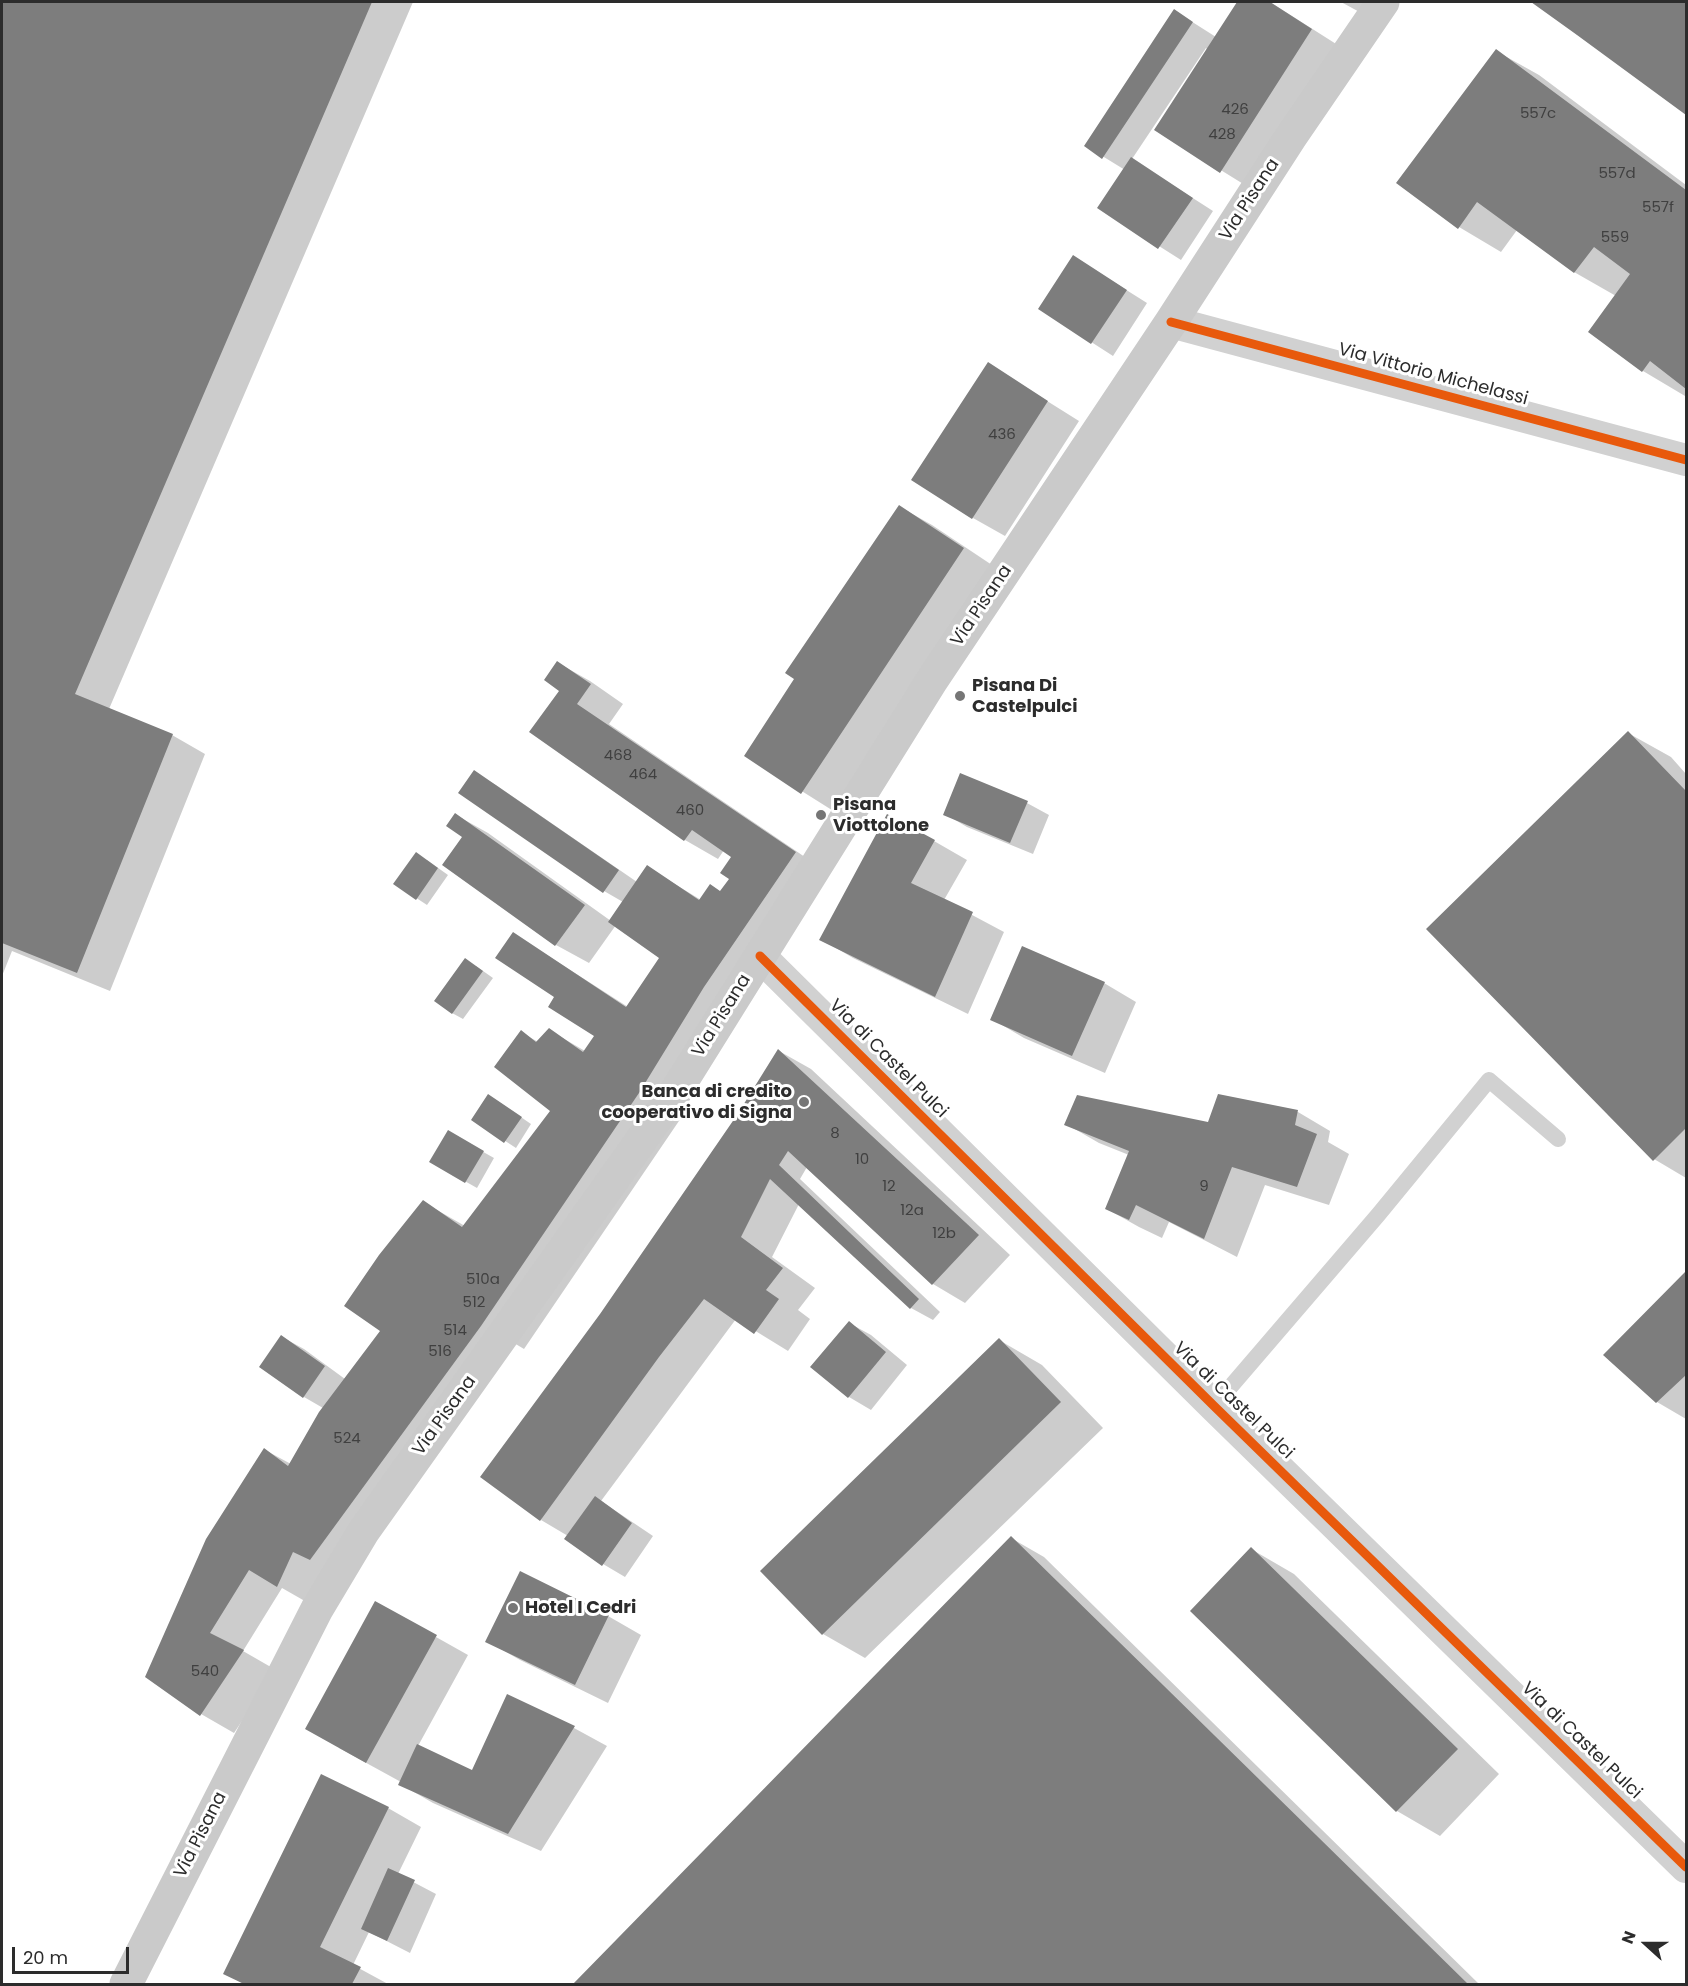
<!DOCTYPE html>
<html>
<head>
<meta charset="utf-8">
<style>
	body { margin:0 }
	#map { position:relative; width:1688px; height:1986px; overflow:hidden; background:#fff; font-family:Poppins,sans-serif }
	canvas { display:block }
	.frame { position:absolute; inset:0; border:3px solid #2c2c2c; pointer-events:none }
	.north { position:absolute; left:1616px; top:1914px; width:60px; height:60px; -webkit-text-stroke:4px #fff; paint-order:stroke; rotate:291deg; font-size:16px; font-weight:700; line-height:24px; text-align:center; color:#2c2c2c }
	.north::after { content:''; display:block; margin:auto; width:21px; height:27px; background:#2c2c2c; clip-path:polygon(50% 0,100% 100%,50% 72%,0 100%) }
	.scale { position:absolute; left:12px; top:1947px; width:117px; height:27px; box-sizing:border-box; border:3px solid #2c2c2c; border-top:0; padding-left:8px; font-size:18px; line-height:21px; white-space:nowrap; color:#2c2c2c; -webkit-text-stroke:4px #fff; paint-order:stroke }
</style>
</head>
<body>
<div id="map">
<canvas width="1688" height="1986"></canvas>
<div class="frame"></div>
<div class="north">N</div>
<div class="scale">20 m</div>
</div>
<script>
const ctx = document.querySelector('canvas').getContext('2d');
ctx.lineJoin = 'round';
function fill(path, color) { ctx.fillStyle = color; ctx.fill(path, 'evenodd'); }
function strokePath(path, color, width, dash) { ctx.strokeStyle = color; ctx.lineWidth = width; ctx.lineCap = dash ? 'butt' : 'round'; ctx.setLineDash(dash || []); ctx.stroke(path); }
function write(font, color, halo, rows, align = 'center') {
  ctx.font = font + ' Poppins,sans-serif'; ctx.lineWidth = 6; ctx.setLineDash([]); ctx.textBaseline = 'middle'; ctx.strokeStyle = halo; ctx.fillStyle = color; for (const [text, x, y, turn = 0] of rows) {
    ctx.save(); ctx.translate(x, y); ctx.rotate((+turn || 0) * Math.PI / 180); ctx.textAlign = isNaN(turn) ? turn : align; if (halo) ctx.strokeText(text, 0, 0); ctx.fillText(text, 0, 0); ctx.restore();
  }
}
const shadow = new Path2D(`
	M2 2H413L109 709 172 735 205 754 110 991 12 951 2 976Z
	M1239 2H1270L1344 49 1253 190 1156 130 1208 50 1206 48 1132 159 1213 211 1181 260 1099 208 1125 170 1086 146 1175 11 1216 37Z
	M1341 2H1373L1365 15Z
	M1534 2H1686V113Z
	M1496 51 1539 75 1686 185 1685 396 1643 371 1590 331 1616 296 1574 272 1517 230 1501 252 1459 227Z
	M1074 257 1147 303 1113 356 1040 309Z
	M988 364 1079 421 1005 536 973 518Z
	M900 507 932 525 995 567 835 812 746 756 796 678Z
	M558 663 590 681 623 704 609 724 827 872 672 1112 681 1118 524 1349 514 1343 310 1604 282 1588 243 1651 276 1670 234 1733 201 1714 146 1676 265 1450 291 1464 323 1408 304 1397 282 1337 304 1349 345 1379 382 1331 423 1202 465 1226 552 1111 521 1032 538 1042 549 1030 585 1051 596 1035 556 997 514 934 628 1007 661 958 616 925 589 963 556 945 464 837 456 815 488 833 611 921 623 902 604 891 460 793 474 772 496 785 637 882 647 867 701 900 721 892 731 878 733 856 724 850 718 859 685 840 531 732 561 691Z
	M1628 733 1671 757 1686 774V1178L1654 1159Z
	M1027 803 1049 815 1033 854 967 827 945 814Z
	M934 841 967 860 944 900 1004 932 968 1014 853 958 821 939Z
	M427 860 448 875 427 905 395 884Z
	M476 966 493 978 463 1019 452 1013Z
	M1104 983 1136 1002 1105 1073 1024 1038 992 1019Z
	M779 1051 811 1069 1010 1255 965 1303 933 1284 807 1167 800 1179 940 1312 933 1320 911 1308 799 1204 772 1257 815 1288 798 1310 810 1319 788 1351 736 1319 601 1501 653 1536 625 1577 603 1564 568 1536 541 1520 601 1314 738 1116Z
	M499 1102 531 1124 516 1148 473 1120Z
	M1298 1112 1330 1131 1328 1142 1349 1154 1329 1205 1265 1185 1237 1257 1169 1222 1162 1238 1139 1227 1107 1209 1129 1155 1099 1143 1066 1124 1209 1123Z
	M448 1132 494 1158 477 1188 431 1162Z
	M1686 1273V1419L1657 1402 1605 1355Z
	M849 1323 871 1335 907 1365 871 1410 849 1397Z
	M999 1340 1042 1365 1103 1428 865 1658 823 1634Z
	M1011 1538 1044 1557 1479 1984H575Z
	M1251 1549 1294 1574 1499 1774 1440 1836 1397 1811 1192 1611Z
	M608 1616 641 1635 608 1703 520 1660 487 1641Z
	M436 1637 468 1655 418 1746 473 1772 507 1696 574 1728 607 1746 541 1851 433 1803 400 1784 401 1782 339 1748Z
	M388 1808 421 1827 398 1874 436 1894 410 1953 369 1932 353 1965 388 1984H244L224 1973Z`);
const building = new Path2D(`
	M2 2H372L75 694 173 734 77 973 2 943Z
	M1237 2H1270L1312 29 1220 173 1154 130Z
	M1531 2H1686V115L1577 35Z
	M1174 9 1193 22 1102 159 1084 146Z
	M1496 49 1686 190V389L1650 361 1642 372 1588 332 1630 274 1594 247 1574 273 1477 202 1458 229 1396 183Z
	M1131 157 1193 198 1158 249 1097 208Z
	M1073 255 1127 290 1091 344 1038 309Z
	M988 362 1048 401 972 519 911 480Z
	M899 505 964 548 801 794 744 756 794 679 785 673Z
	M557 661 591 684 577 704 796 852 704 987 639 1093 481 1326 310 1560 293 1552 277 1587 249 1570 210 1633 244 1650 200 1716 145 1677 206 1539 264 1448 288 1466 319 1412 380 1331 344 1306 379 1255 423 1200 462 1227 550 1111 494 1067 521 1030 536 1042 549 1028 583 1052 594 1036 548 1007 554 997 495 958 513 932 626 1007 659 958 608 922 647 865 699 900 710 884 720 891 729 879 720 873 731 857 692 830 684 841 529 732 559 691 544 680Z
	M1628 731 1686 791V1128L1653 1161 1426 929Z
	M474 770 619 870 603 893 458 793Z
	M960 773 1028 801 1010 843 943 815Z
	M455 813 585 905 555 946 442 865 462 837 446 826Z
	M887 814 935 840 911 883 973 912 935 997 819 940Z
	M416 852 438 868 416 900 393 884Z
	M1022 946 1105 982 1072 1056 990 1020Z
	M465 958 483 971 452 1014 434 1001Z
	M778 1049 979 1235 932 1285 788 1151 779 1165 919 1299 910 1309 770 1179 741 1237 783 1268 766 1290 779 1299 754 1334 704 1299 659 1357 540 1521 480 1477 600 1314 737 1115Z
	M488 1094 522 1117 504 1143 471 1120Z
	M1218 1094 1298 1110 1295 1125 1317 1134 1297 1187 1232 1167 1204 1239 1136 1205 1129 1220 1105 1209 1129 1151 1064 1125 1077 1095 1208 1122Z
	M448 1130 484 1151 465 1183 429 1162Z
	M1686 1271V1375L1656 1403 1603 1355Z
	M849 1321 886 1352 848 1398 810 1367Z
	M281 1335 325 1366 303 1398 259 1367Z
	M999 1338 1061 1402 822 1635 760 1571Z
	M595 1496 632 1523 602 1566 564 1539Z
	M1011 1536 1468 1984H573Z
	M1251 1547 1458 1749 1396 1812 1190 1611Z
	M520 1571 609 1615 575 1685 485 1642Z
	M375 1601 437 1635 366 1763 305 1729Z
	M507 1694 575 1726 508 1834 398 1785 417 1744 472 1770Z
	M321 1774 389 1807 320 1947 361 1967 352 1984H244L223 1974Z
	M388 1868 415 1880 387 1941 361 1929Z`);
const lane = new Path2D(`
	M1214 1406 1378 1215 1489 1080 1558 1139`);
const street = new Path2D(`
	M1171 322 1686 460
	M760 956 1214 1406 1686 1867`);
const secondary = new Path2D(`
	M126 1984 317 1609 363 1532 674 1094 932 680 1171 322 1290 138 1383 2`);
const cycleway = new Path2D(`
	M1171 322 1686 460
	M760 956 1214 1406 1686 1867`);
const markers = [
	[960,696,6,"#767676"],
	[821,815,6,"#767676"],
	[804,1102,6,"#767676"],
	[513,1608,6,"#767676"]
];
const numberNames = [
	["426",1235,110],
	["557c",1538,114],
	["428",1222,135],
	["557d",1617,174],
	["557f",1658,208],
	["559",1615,238],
	["436",1002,435],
	["468",618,756],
	["464",643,775],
	["460",690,811],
	["8",835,1134],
	["10",862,1160],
	["12",889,1187],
	["9",1204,1187],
	["12a",912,1211],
	["12b",944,1234],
	["510a",483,1280],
	["512",474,1303],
	["514",455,1331],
	["516",440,1352],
	["524",347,1439],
	["540",205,1672]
];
const streetNames = [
	["Via Pisana",1250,200,-57],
	["Via Vittorio Michelassi",1433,375,15],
	["Via Pisana",982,606,-56],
	["Via Pisana",722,1016,-58],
	["Via di Castel Pulci",888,1059,45],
	["Via di Castel Pulci",1233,1401,44],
	["Via Pisana",445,1416,-54],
	["Via di Castel Pulci",1581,1741,44],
	["Via Pisana",201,1835,-63]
];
const poiNames = [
	["Pisana Di",972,686],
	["Castelpulci",972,707],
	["Pisana",833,805],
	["Viottolone",833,826],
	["Banca di credito",792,1092,"right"],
	["cooperativo di Signa",792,1113,"right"],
	["Hotel I Cedri",525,1608]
];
fill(shadow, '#0003');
fill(building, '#7d7d7d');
strokePath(lane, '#d1d1d1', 16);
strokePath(street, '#d1d1d1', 32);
strokePath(secondary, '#cacaca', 33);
strokePath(cycleway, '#e8590c', 9);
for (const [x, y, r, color] of markers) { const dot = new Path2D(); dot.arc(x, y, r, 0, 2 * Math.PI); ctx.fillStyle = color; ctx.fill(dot); strokePath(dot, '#fff', 2); }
write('15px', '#404040', null, numberNames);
write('18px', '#2c2c2c', '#fff', streetNames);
write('bold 18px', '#2c2c2c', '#fff', poiNames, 'left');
</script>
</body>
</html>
